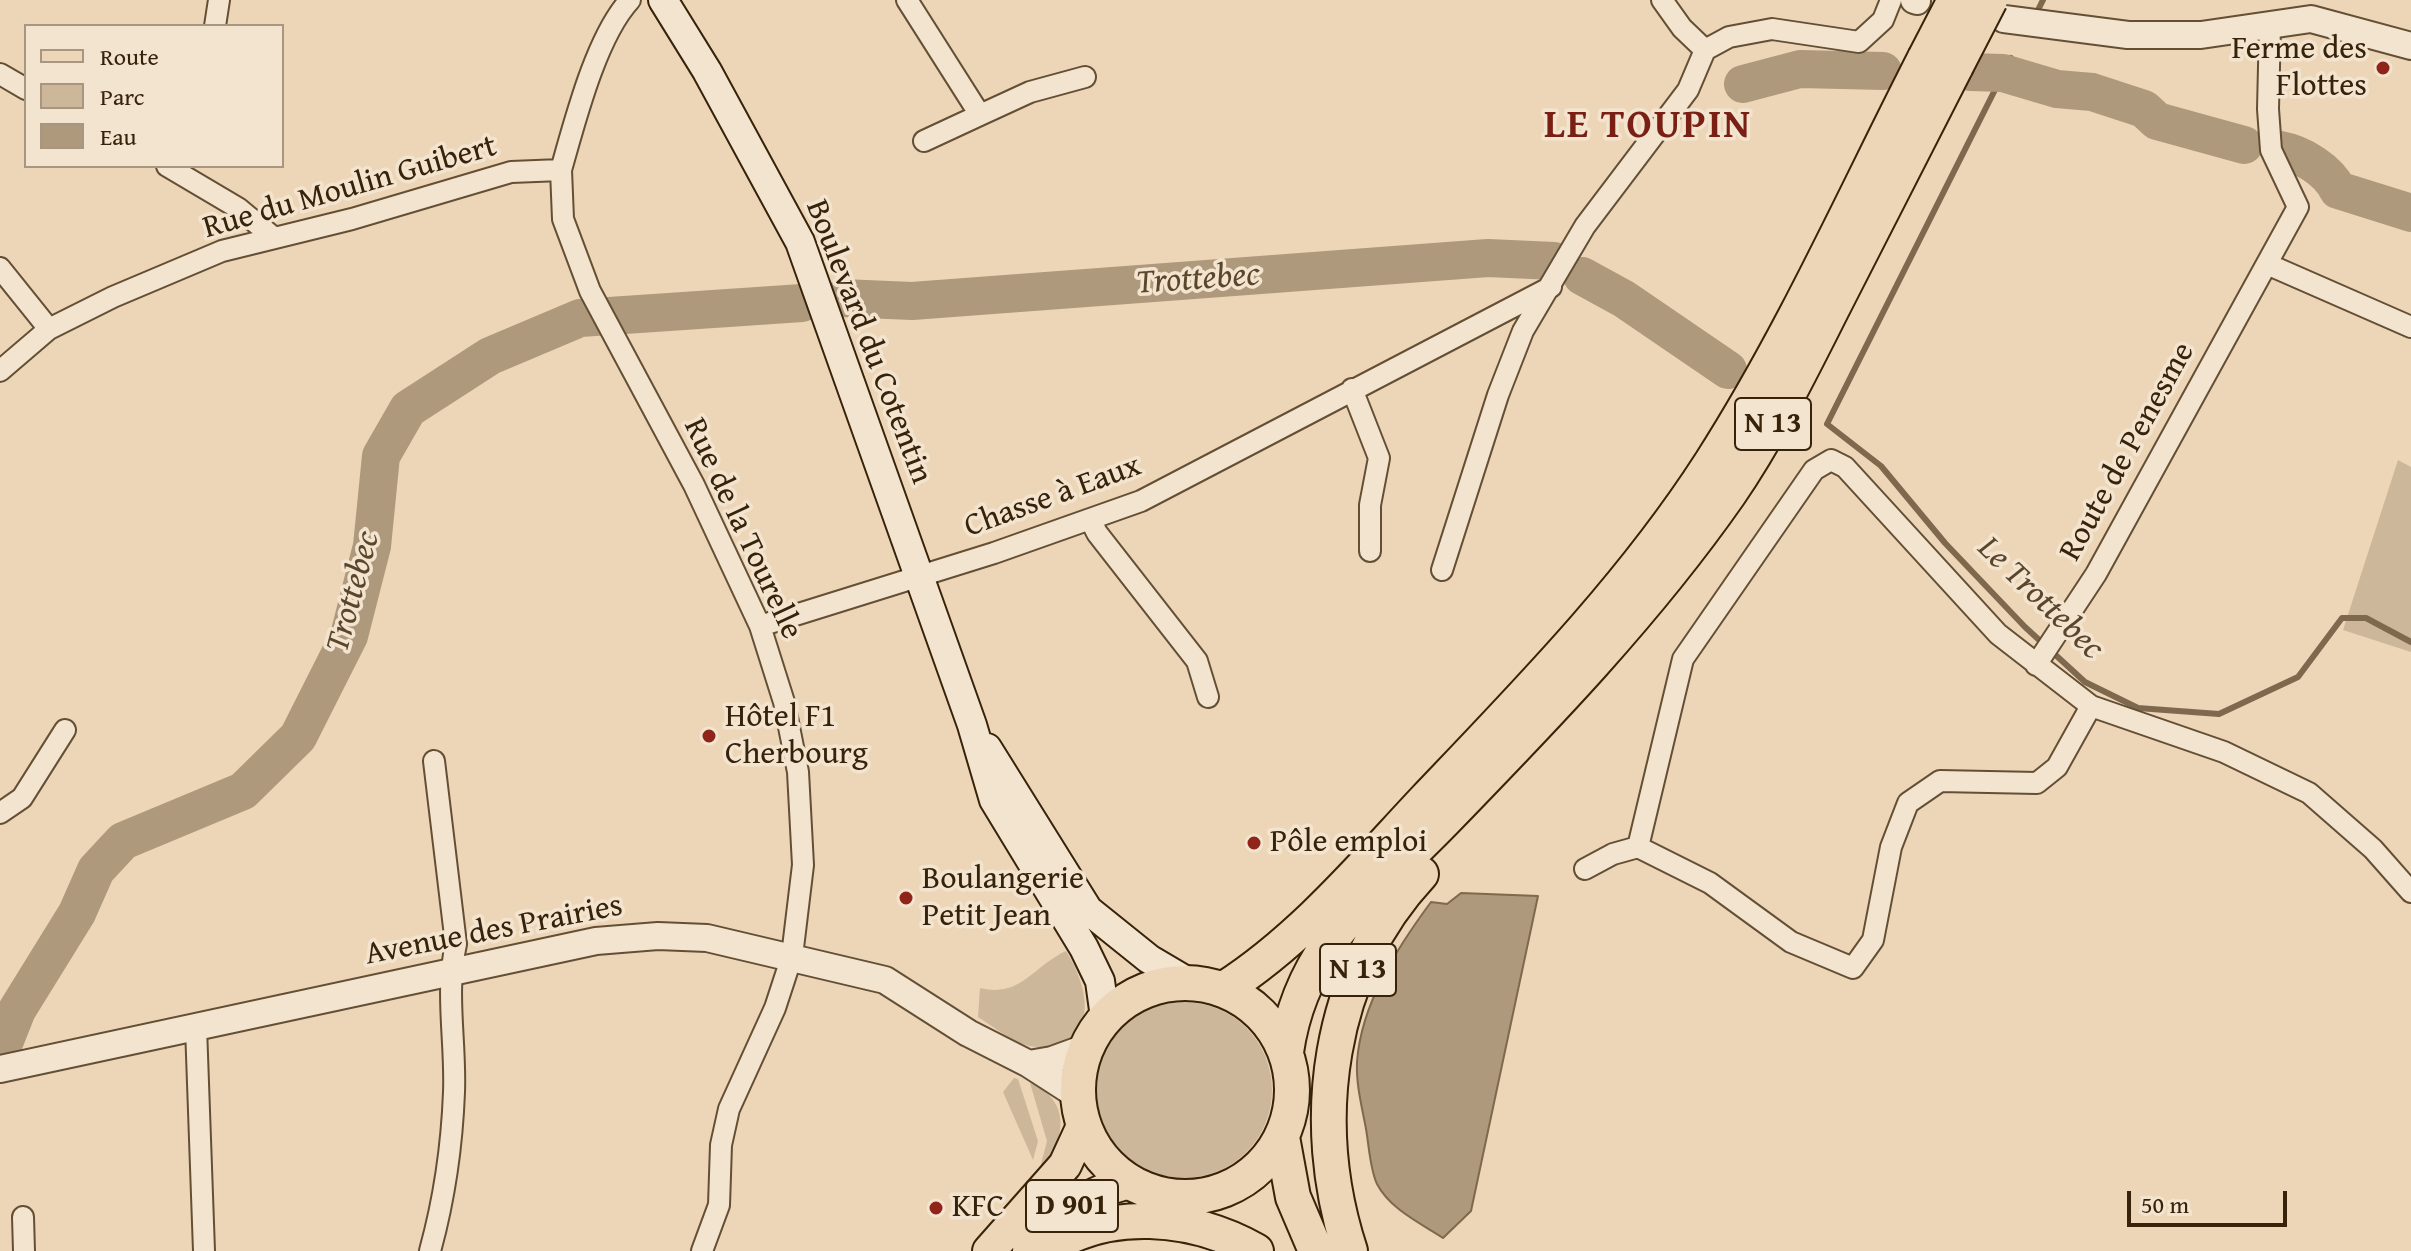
<!DOCTYPE html>
<html>
<head>
<meta charset="utf-8">
<style>
	body { margin:0 }
	#map { position:relative; width:2411px; height:1251px; overflow:hidden; background:#ecd6b7; font-family:"Gentium Book Plus",serif }
	canvas { display:block }
	.legend { position:absolute; left:24px; top:24px; width:260px; height:144px; box-sizing:border-box; background:#f3e4d0; border:2px solid #a89681; margin:0; padding:10px 14px; list-style:none; font-size:24px; color:#37220a }
	.legend li { display:flex; align-items:center; gap:16px; height:40px }
	.legend b { width:40px; border:2px solid #a89681 }
	.scale { position:absolute; left:2127px; top:1191px; width:160px; height:36px; box-sizing:border-box; border:4px solid #37220a; border-top:0; padding-left:10px; font-size:24px; line-height:28px; white-space:nowrap; color:#37220a; -webkit-text-stroke:6px #f3e4d0; paint-order:stroke }
</style>
</head>
<body>
<div id="map">
<canvas width="2411" height="1251"></canvas>
<ul class="legend">
<li><b style="height:10px;background:#ecd6b7"></b>Route</li>
<li><b style="height:22px;background:#cdb79a"></b>Parc</li>
<li><b style="height:22px;background:#ae997c"></b>Eau</li>
</ul>
<div class="scale">50 m</div>
</div>
<script>
const ctx = document.querySelector('canvas').getContext('2d');
ctx.lineJoin = 'round';
function fill(path, color) { ctx.fillStyle = color; ctx.fill(path, 'evenodd'); }
function strokePath(path, color, width, dash) { ctx.strokeStyle = color; ctx.lineWidth = width; ctx.lineCap = dash ? 'butt' : 'round'; ctx.setLineDash(dash || []); ctx.stroke(path); }
function write(font, color, halo, rows, align = 'center') {
  ctx.font = font + ' "Gentium Book Plus",serif'; ctx.lineWidth = 7; ctx.setLineDash([]); ctx.textBaseline = 'middle'; ctx.strokeStyle = halo; ctx.fillStyle = color; for (const [text, x, y, turn = 0] of rows) {
    ctx.save(); ctx.translate(x, y); ctx.rotate((+turn || 0) * Math.PI / 180); ctx.textAlign = isNaN(turn) ? turn : align; if (halo) ctx.strokeText(text, 0, 0); ctx.fillText(text, 0, 0); ctx.restore();
  }
}
const green = new Path2D(`
	M2398 460 2411 467V652L2343 630Z
	M1066 951C1084 980 1101 1029 1057 1044 1045 1048 1032 1048 1020 1043 1006 1037 992 1026 978 1017L980 988C1021 998 1033 966 1066 951Z
	M1096 1090a88 88 0 1 1 176 0a88 88 0 1 1-176 0Z
	M1014 1078 1018 1079 1038 1141 1033 1160 1003 1092Z
	M1030 1083C1070 1099 1068 1139 1040 1168L1047 1141Z`);
const water = new Path2D(`
	M1461 893 1538 896 1471 1211 1443 1238C1420 1223 1390 1209 1377 1184 1370 1169 1369 1146 1366 1129 1362 1107 1356 1085 1357 1062 1361 1004 1397 948 1431 902L1447 904Z`);
const stream = new Path2D(`
	M2039 8 2043 0
	M2011 58 1827 424 1881 466 1945 543 2025 627 2085 682 2138 708 2219 714 2298 677 2342 618H2366L2411 642`);
const river = new Path2D(`
	M1970 72 2003 73 2057 89 2092 92 2144 109 2157 121 2244 145
	M1743 84 1800 69 1883 71
	M2280 150C2302 154 2328 170 2338 190L2411 213
	M1582 276 1624 299 1728 370
	M842 298 912 301 1488 258 1554 261
	M0 1053 17 1010 77 913 96 870 123 841 243 791 298 737 349 636 372 546 381 456 408 409 490 356 580 318 802 303`);
const minor = new Path2D(`
	M907 0 980 115 1030 92 1085 77
	M1662 0 1682 28 1705 50
	M215 26 219 0
	M0 74 26 89
	M924 141 980 115
	M167 166 238 208 273 237
	M561 170 563 219 590 291 694 485 760 626 784 702 798 772 803 865 792 956 775 1008 729 1109 721 1145 719 1205 702 1251
	M2267 264 2411 327
	M0 268 49 329
	M0 371 49 329 113 297 222 251 352 219 511 172 561 170C575 121 596 37 630 0
	M1352 389 1379 458 1370 505V551
	M1091 521 1097 533 1197 661 1208 697
	M1442 570 1498 395 1523 331 1585 226 1688 90 1705 50 1729 37 1772 29 1859 42 1883 20 1891 0
	M760 626 994 553 1141 501 1551 287
	M2036 665 2096 574 2298 207 2271 150 2268 109 2270 24
	M0 813 22 798 65 730
	M1638 847 1683 659 1814 470 1831 460 1845 467 1998 634 2091 706 2224 752 2309 793 2373 849 2411 892
	M1585 869 1613 854 1638 847 1710 883 1791 942 1853 968 1873 940 1891 847 1908 803 1940 781 2037 783 2057 767 2091 706
	M196 1027 204 1251
	M23 1217 24 1251
	M430 1251C444 1200 452 1145 454 1092 456 1042 445 993 456 944L434 761`);
const tertiary = new Path2D(`
	M1914 0 1917 1
	M2004 19 2128 35H2201L2311 19 2411 46
	M1029 1064 1052 1060 1085 1048
	M0 1069 596 941 658 936 707 938 885 980 968 1033 1029 1064 1077 1095`);
const secondary = new Path2D(`
	M663 0 707 71 800 242 972 725 994 800 1084 948 1100 981 1105 1017
	M987 748 1088 910 1149 959 1188 982`);
const primary = new Path2D(`
	M989 1251 1065 1165 1083 1126
	M1029 1251C1061 1214 1081 1195 1129 1182`);
const trunk = new Path2D(`
	M1078 1090a107 107 0 1 1 214 0a107 107 0 1 1-214 0Z
	M1224 989C1302 939 1363 866 1426 799 1526 694 1632 586 1711 463 1793 335 1856 193 1925 58
	M1286 1052C1301 945 1372 895 1443 822 1544 718 1646 613 1729 494 1770 434 1802 368 1835 303 1876 224 1916 145 1956 66
	M1282 1137 1293 1197 1316 1251
	M1044 1251C1107 1207 1192 1215 1256 1251
	M1350 1251C1308 1122 1327 975 1421 874`);
const trunkBridge = new Path2D(`
	M1925 58 1955 0
	M1956 66 1990 0`);
const markers = [
	[2383,68,8,"#8f2418"],
	[709,736,8,"#8f2418"],
	[1254,843,8,"#8f2418"],
	[906,898,8,"#8f2418"],
	[936,1208,8,"#8f2418"]
];
const shields = [
	[1773,424,76],
	[1358,970,76],
	[1072,1206,92]
];
const shieldNames = [
	["N 13",1773,424],
	["N 13",1358,970],
	["D 901",1072,1206]
];
const poiNames = [
	["Ferme des",2367,50,"right"],
	["Flottes",2367,87,"right"],
	["Hôtel F1",725,718],
	["Cherbourg",725,755],
	["Pôle emploi",1270,843],
	["Boulangerie",922,880],
	["Petit Jean",922,917],
	["KFC",952,1208]
];
const streetNames = [
	["Rue du Moulin Guibert",350,188,-16],
	["Boulevard du Cotentin",868,342,69],
	["Route de Penesme",2128,452,-61],
	["Chasse à Eaux",1053,497,-20],
	["Rue de la Tourelle",742,529,65],
	["Avenue des Prairies",494,931,-11]
];
const waterNames = [
	["Trottebec",1198,280,-4],
	["Trottebec",354,592,-75],
	["Le Trottebec",2040,599,44]
];
const districtNames = [
	["LE TOUPIN",1648,127]
];
fill(green, '#cdb79a');
fill(water, '#ae997c');
strokePath(water, '#7e694e', 2);
strokePath(stream, '#7e694e', 6);
strokePath(river, '#ae997c', 38);
strokePath(minor, '#644f35', 24);
strokePath(tertiary, '#644f35', 30);
strokePath(secondary, '#37220a', 32);
strokePath(primary, '#37220a', 36);
strokePath(trunk, '#37220a', 38);
strokePath(minor, '#f3e4d0', 20);
strokePath(tertiary, '#f3e4d0', 26);
strokePath(secondary, '#f3e4d0', 28);
strokePath(primary, '#ecd6b7', 32);
strokePath(trunk, '#ecd6b7', 34);
strokePath(trunkBridge, '#37220a', 38, []);
strokePath(trunkBridge, '#ecd6b7', 34);
for (const [x, y, r, color] of markers) { const dot = new Path2D(); dot.arc(x, y, r, 0, 2 * Math.PI); ctx.fillStyle = color; ctx.fill(dot); strokePath(dot, '#f3e4d0', 3); }
for (const [x, y, w] of shields) { const box = new Path2D(); box.roundRect(x - w / 2, y - 26, w, 52, 6); ctx.fillStyle = '#f3e4d0'; ctx.fill(box); strokePath(box, '#37220a', 2); }
write('bold 30px', '#37220a', null, shieldNames);
write('32px', '#37220a', '#f3e4d0', poiNames, 'left');
write('32px', '#37220a', '#f3e4d0', streetNames);
write('italic 34px', '#5b462c', '#f3e4d0', waterNames);
ctx.letterSpacing = '2px';
write('bold 40px', '#7a1f14', '#f3e4d0', districtNames);
ctx.letterSpacing = '0px';
</script>
</body>
</html>
